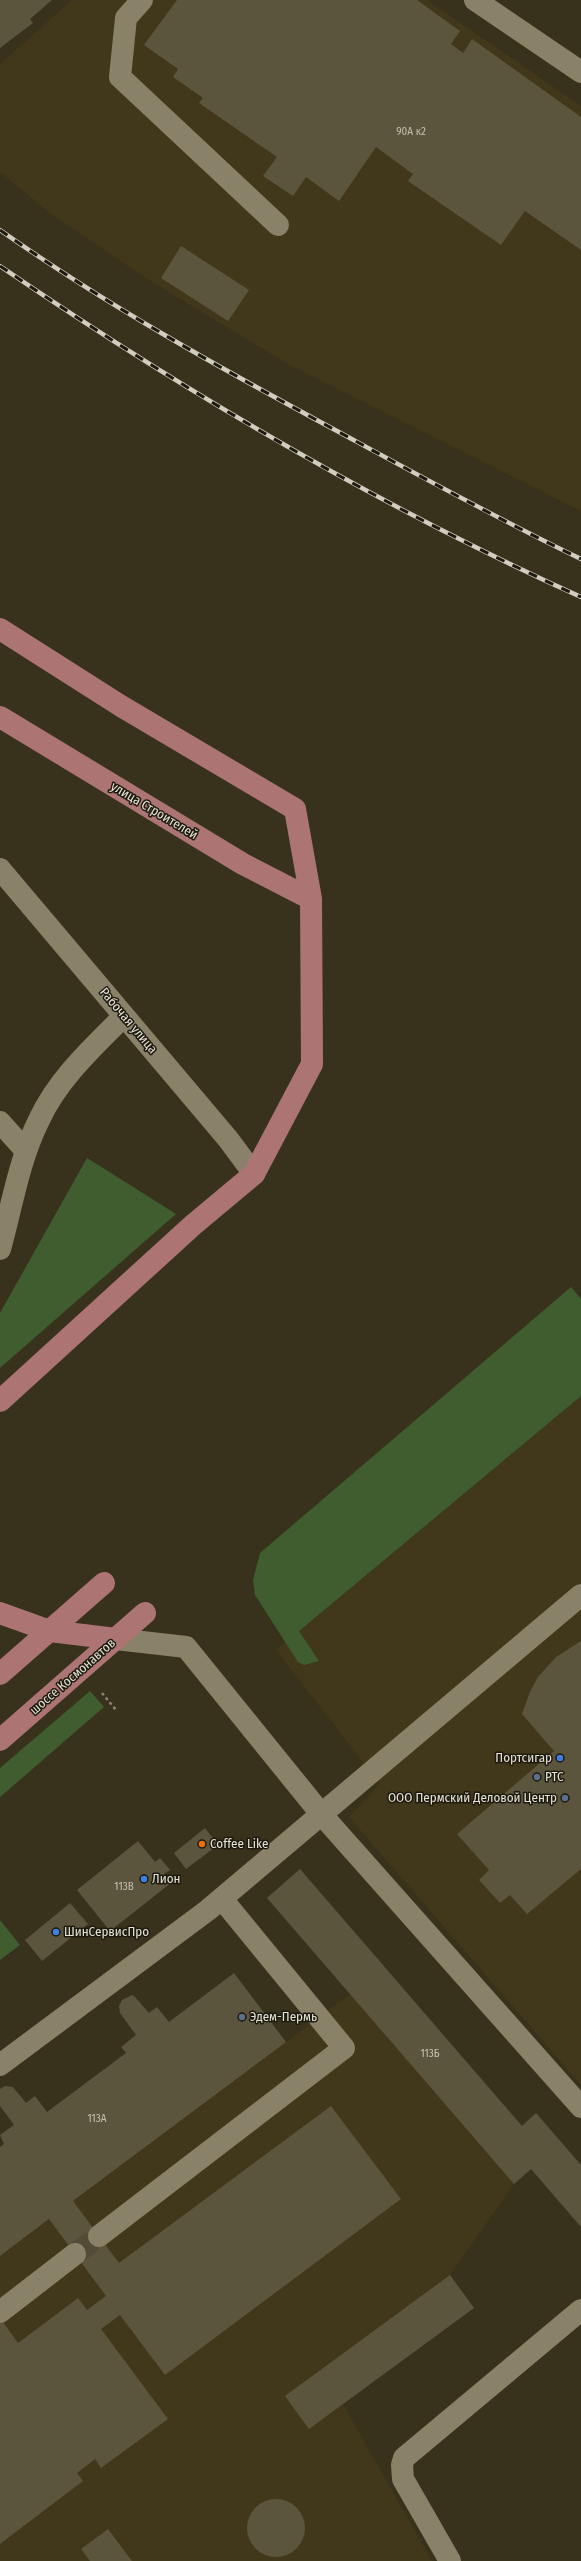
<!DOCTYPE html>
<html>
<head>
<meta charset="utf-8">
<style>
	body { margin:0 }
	canvas { display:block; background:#38311b }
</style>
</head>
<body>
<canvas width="581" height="2561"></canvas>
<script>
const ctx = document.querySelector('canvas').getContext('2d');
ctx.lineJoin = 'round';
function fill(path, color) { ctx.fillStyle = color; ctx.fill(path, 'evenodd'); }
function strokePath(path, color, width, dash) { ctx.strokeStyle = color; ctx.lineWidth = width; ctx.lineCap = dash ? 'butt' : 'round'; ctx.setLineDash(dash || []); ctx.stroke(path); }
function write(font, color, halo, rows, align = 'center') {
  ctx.font = font + ' "Fira Sans Condensed",sans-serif'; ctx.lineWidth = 3; ctx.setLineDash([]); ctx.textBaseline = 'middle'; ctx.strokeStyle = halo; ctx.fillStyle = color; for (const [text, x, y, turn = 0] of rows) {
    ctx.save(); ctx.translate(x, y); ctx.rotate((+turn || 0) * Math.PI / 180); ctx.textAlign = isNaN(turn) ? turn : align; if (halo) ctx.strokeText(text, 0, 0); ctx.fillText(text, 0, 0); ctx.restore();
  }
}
const built = new Path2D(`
	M72 0H427L581 106V511L288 364 144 277 50 213 0 172V64Z
	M581 1396V2085L349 1817 380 1784 276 1650Z
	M350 1994 514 2184 450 2275 474 2308 343 2404 432 2561H0V2256Z`);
const green = new Path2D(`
	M87 1158 176 1214 0 1368V1313Z
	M571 1287 581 1299V1396L299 1631 319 1661 304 1665 298 1662 255 1595 253 1580 260 1553Z
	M90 1691 104 1707 0 1797V1768Z
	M0 1920 20 1945 0 1960Z`);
const building = new Path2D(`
	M0 0H52L30 19 33 23 0 48Z
	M177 0H417L460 31 451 44 463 53 472 39 581 117V250L525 211 501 245 408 181 413 174 376 147 339 201 306 177 293 196 263 176 277 157 199 103 203 98 173 77 178 69 144 45Z
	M181 246 249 290 228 321 161 278Z
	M581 1641V1869L527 1914 510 1895 500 1903 479 1880 489 1870 457 1834 554 1751 522 1714 530 1692 538 1677 556 1657Z
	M205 1828 218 1845 186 1869 174 1853Z
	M138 1841 155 1862 160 1858 170 1870 164 1874 171 1883 110 1931 77 1890Z
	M300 1869 522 2126 536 2113 581 2165V2227L531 2169 514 2184 267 1898Z
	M70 1903 88 1924 42 1961 25 1940Z
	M234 1973 286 2042 73 2201 119 2263 331 2106 401 2199 165 2375 120 2315 101 2329 168 2419 101 2468 95 2459 77 2473 83 2481 0 2544V2318L18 2343 78 2298 87 2310 106 2296 49 2219 0 2256V2147L4 2144 0 2135 14 2125 0 2106V2089L5 2086 13 2087 26 2103 35 2096 47 2112 126 2053 121 2047 136 2035 120 2013 119 2006 122 2000 132 1995 135 1997 149 2013 157 2007 169 2022Z
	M450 2275 474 2308 309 2429 285 2396Z
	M247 2528a29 29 0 1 1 58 0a29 29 0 1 1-58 0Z
	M108 2529 132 2561H90L81 2549Z`);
const minorTunnel = new Path2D(`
	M75 2254 99 2236`);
const path = new Path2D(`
	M102 1693 116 1710`);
const minor = new Path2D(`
	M142 0 126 18 120 77 278 225
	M475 0 581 72
	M0 869 228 1139 254 1174
	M0 1122 26 1151
	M0 1249C12 1206 19 1160 39 1120 58 1079 93 1047 124 1016
	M116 1639 186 1647 322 1815 581 2107
	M0 2065 208 1910 581 1595
	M99 2236 344 2048 222 1899
	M0 2312 75 2254
	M450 2561 403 2479 402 2465 404 2458 581 2310`);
const major = new Path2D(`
	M0 629 121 706 295 809 311 899 312 1064 254 1174 193 1225 0 1401
	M0 717 243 864 311 899
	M0 1613 50 1631 116 1639
	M0 1674 104 1583
	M0 1740 145 1613`);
const rail = new Path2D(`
	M0 230C108 306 222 369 337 431 418 475 498 519 581 559
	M0 266C185 392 377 505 581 597`);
const markers = [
	[560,1758,4,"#3f7fe0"],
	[537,1777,4,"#5c6f8a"],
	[565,1798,4,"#5c6f8a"],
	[202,1844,4,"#e8710a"],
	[144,1879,4,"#3f7fe0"],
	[56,1932,4,"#3f7fe0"],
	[242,2017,4,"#5c6f8a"]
];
const numberNames = [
	["90А к2",411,132],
	["113В",124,1887],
	["113Б",430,2054],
	["113А",97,2119]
];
const streetNames = [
	["улица Строителей",154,811,31],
	["Рабочая улица",128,1021,50],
	["шоссе Космонавтов",73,1677,-41]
];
const poiNames = [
	["Портсигар",552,1758,"right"],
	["РТС",545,1777],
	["ООО Пермский Деловой Центр",557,1798,"right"],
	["Coffee Like",210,1844],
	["Лион",152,1879],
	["ШинСервисПро",64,1932],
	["Эдем-Пермь",250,2017]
];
fill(built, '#41371a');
fill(green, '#405d30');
fill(building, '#5c553e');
strokePath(minorTunnel, '#524c37', 22, [22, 11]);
strokePath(path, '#8a8472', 2.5, [3, 3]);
strokePath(minor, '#898168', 22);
strokePath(major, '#ac7473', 22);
strokePath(rail, '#d2cebf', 4.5);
strokePath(rail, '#1c190f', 3, [9]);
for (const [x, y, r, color] of markers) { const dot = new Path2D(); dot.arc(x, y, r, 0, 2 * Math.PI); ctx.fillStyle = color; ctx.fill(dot); strokePath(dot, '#1c190f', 1.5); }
write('11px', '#c4bfae', null, numberNames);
write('13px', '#e6e2d4', '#1c190f', streetNames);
write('13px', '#e6e2d4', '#1c190f', poiNames, 'left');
</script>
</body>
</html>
